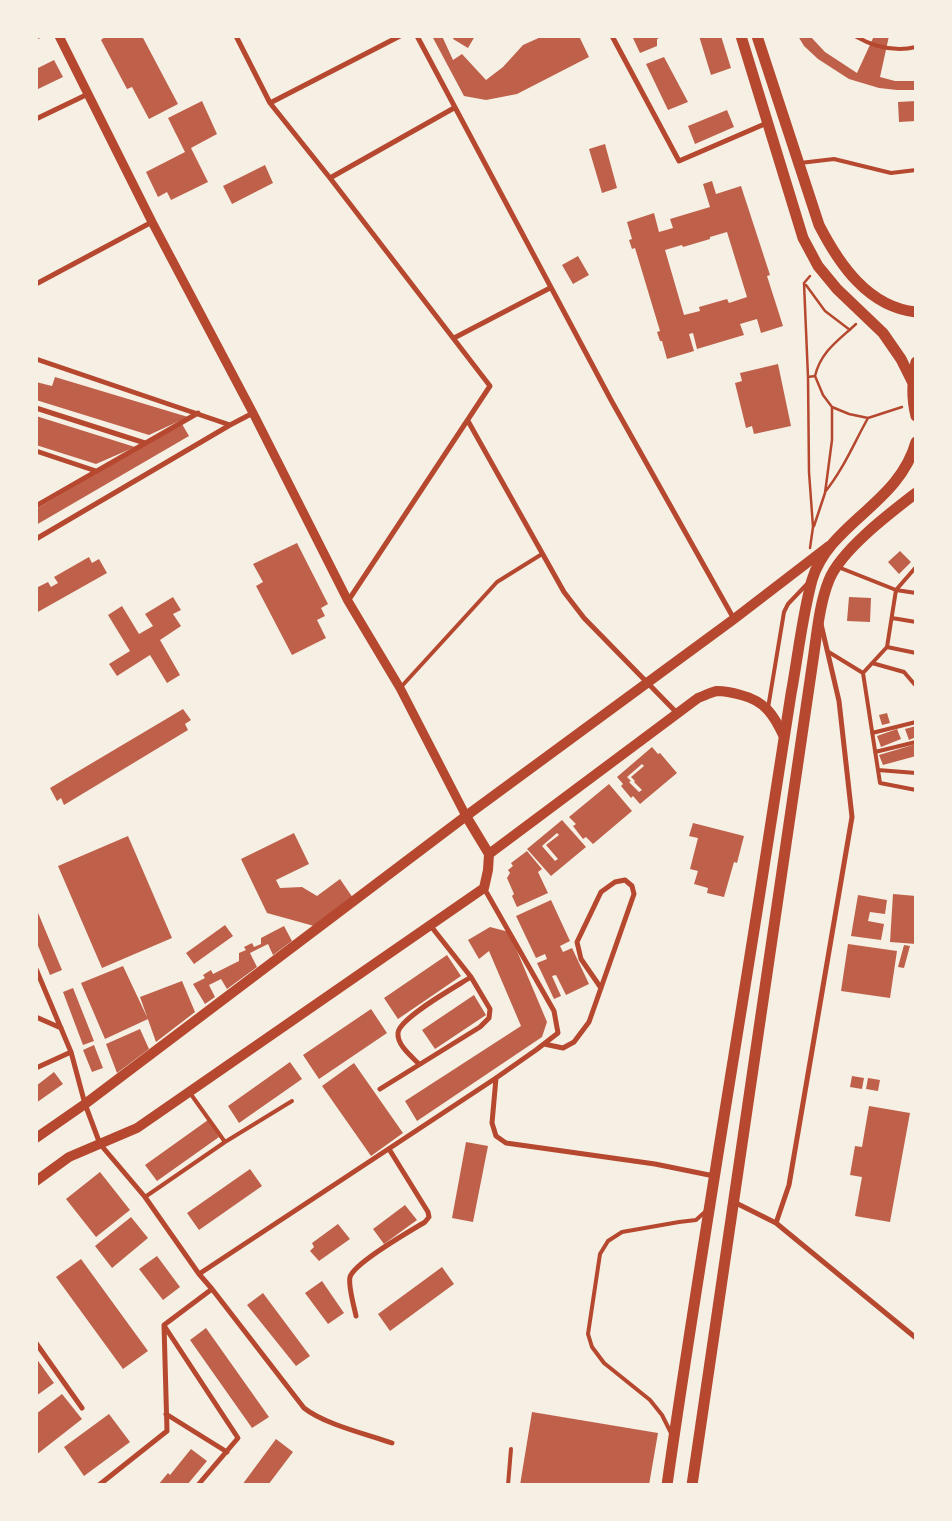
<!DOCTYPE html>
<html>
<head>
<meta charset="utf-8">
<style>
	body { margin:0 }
	#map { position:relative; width:952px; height:1521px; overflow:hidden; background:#f6efe4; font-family:Overpass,sans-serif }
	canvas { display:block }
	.frame { position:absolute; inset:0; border:38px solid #f6efe4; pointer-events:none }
</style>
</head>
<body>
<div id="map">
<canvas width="952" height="1521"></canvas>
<div class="frame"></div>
</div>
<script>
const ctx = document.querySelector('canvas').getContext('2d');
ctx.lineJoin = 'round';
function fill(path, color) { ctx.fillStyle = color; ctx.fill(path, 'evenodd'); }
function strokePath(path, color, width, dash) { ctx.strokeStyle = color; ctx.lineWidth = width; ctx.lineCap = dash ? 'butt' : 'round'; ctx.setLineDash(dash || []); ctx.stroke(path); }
const building = new Path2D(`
	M106 36H142L178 104 149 119 132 87 127 89 101 40Z
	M432 36H442L453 60 462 54 486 80 503 67 523 45 543 36H579L589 57 517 94 486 100 464 96Z
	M454 36H475L468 48 453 39Z
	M632 36H664L657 39V46L640 53Z
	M699 36H721L731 68 711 75Z
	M798 36H810L825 52 857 73 874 36H889L880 77 895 81H916V90H897L879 88 849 79 818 59 804 46Z
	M664 57 688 102 668 110 646 64Z
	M54 60 63 77 36 90V69Z
	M202 101 217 134 191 148 208 182 171 200 167 192 158 197 146 172 185 152 168 118Z
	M916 101V121L899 122 898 102Z
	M727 110 734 127 695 144 688 126Z
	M605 144 617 188 602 193 589 149Z
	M265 165 273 183 232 204 223 186Z
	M712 181 716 194 741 186 770 275 767 276 783 326 761 333 757 319 740 324 744 335 697 349 693 333 689 334 694 351 667 359 662 341H660L657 332 660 331 635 248 632 249 629 240 632 239 627 222 654 213 659 232 673 228 670 219 710 207 703 184ZM727 232 747 297 729 303 727 299 699 307 700 311 684 315 665 250 682 245 683 247 710 239V237Z
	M578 256 589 275 573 284 562 265Z
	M778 364 791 426 754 434 752 426 746 428 735 383 742 381 740 373Z
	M55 377 188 417 149 435 36 400V382L52 386Z
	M36 416 135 447 96 464 36 445Z
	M182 424 189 436 36 525V509Z
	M297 543 328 604 321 608 325 616 317 620 326 638 292 655 256 586 263 582 253 564Z
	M900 551 911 562 899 574 888 562Z
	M89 557 92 563 99 559 107 573 36 613V588L48 582 51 587 58 583 54 577Z
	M173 597 181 610 173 614 181 626 160 640 180 675 167 683 150 655 117 676 109 664 130 651 108 615 122 606 139 634 153 626 145 614Z
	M849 597 871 598 870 622 847 621Z
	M183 709 191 720 185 724 188 730 64 805 61 798 57 801 50 788Z
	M887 713 890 723 882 725 879 715Z
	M916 726V737L909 740 905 729Z
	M897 729 901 739 881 747 877 736Z
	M916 744V756L883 765 879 755Z
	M652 747 658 754 660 753 677 773 640 804 633 796 631 798 621 786 623 784 617 777ZM642 764 644 766 631 777 635 781 634 782 642 790 639 792 629 782 631 781 627 777Z
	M609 784 632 811 593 844 586 837 583 839 573 826 576 824 569 817Z
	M562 820 586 847 551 876 527 849ZM557 833 559 835 546 845 558 859 555 861 542 846Z
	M693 823 744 836 737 863 734 862 724 897 707 893 708 888 694 884 698 871 690 869 698 838 689 836Z
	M294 833 309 864 276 880 280 888 302 887 317 896 340 879 353 898 314 926 267 913 241 859Z
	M128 836 172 938 102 968 58 866Z
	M527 851 542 869 538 872 548 893 517 907 512 896 514 894 507 878 510 873 508 870 513 866 511 863Z
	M893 894 916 896V944L890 942Z
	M858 895 887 900 885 914 870 912 868 921 884 924 881 940 851 936Z
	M551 900 570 941 560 946 563 952 572 948 589 984 566 995 556 975 552 976 561 996 554 999 537 963 547 959 545 954 536 958 516 916Z
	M36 908 62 970 50 975 36 941Z
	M225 925 233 936 194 964 186 953Z
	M284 926 292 941 273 955 268 944 250 953 257 967 227 989 221 979 209 985 215 997 205 1004 193 984 205 978 203 975 211 970 213 974 239 961V953L246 950 244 947 252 943 254 947 261 944V938Z
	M490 927 509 932 547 1022 542 1037 417 1121 405 1101 521 1026 489 951 479 959 468 940Z
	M848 944 897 951 890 998 841 991Z
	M904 945 910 946 904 968 898 967Z
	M447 955 461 976 398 1019 384 998Z
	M123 966 148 1019 105 1039 81 983Z
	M182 981 195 1012 156 1042 140 997Z
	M73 988 94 1041 83 1045 63 992Z
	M474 995 486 1015 435 1049 422 1030Z
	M371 1009 387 1033 319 1079 303 1055Z
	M140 1029 149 1049 117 1073 106 1044Z
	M94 1045 103 1068 92 1072 83 1050Z
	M290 1062 302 1079 239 1123 228 1106Z
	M354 1063 403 1133 371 1156 322 1086Z
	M54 1072 63 1084 36 1103V1086Z
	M852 1076 864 1078 862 1089 850 1087Z
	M868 1078 880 1080 878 1091 866 1089Z
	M869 1106 910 1113 890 1222 855 1216 862 1177 850 1175 855 1146 862 1147Z
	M208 1120 219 1137 157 1181 145 1165Z
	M466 1142 488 1146 473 1222 452 1218Z
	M250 1169 262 1186 199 1230 187 1213Z
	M100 1172 130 1210 96 1237 66 1199Z
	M405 1205 417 1220 384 1244 373 1229Z
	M131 1217 148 1238 112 1268 95 1246Z
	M338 1224 350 1239 319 1261 310 1251 314 1247 312 1243Z
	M157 1256 180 1287 163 1300 139 1269Z
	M81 1259 148 1351 123 1369 56 1277Z
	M442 1267 454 1284 390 1331 378 1314Z
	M322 1281 344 1313 328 1324 305 1293Z
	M263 1293 310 1356 296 1366 247 1305Z
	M206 1328 269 1417 252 1428 190 1340Z
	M36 1358 54 1383 36 1396Z
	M62 1394 82 1419 36 1455V1414Z
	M532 1412 658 1433 649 1485H520Z
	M109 1414 130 1442 84 1476 64 1447Z
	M276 1439 293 1452 268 1485H242Z
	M191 1449 207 1461 187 1485H158L168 1473 170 1475Z`);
const path = new Path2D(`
	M806 285 825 311 850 330
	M808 377 815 376C821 351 839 340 856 324
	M832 407 849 414 868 418 902 407
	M825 492C843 470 854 443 868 418
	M814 526 825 493 832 440V407L823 395 815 376
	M810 548 813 527 809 472 808 377 804 283 810 276`);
const service = new Path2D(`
	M855 36C874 47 894 52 916 47
	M800 163 834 159 891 173 916 170
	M838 567 896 590 916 567
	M892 618 916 622
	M887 647 916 653
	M827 651 863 673 880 783 916 790
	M872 663 904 672 916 686
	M863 673 887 647 896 590 916 593
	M401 687 497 582 542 554
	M768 708 784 612 788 604 808 583
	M872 733 916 722
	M875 752 916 742
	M878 770 916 773
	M190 1093 225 1142
	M145 1197 225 1142 292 1101
	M671 1433 662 1415 650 1400 604 1363 592 1347 588 1334 600 1254 608 1241 622 1232 679 1222 696 1220 706 1211
	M508 1485 511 1449`);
const minor = new Path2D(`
	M236 36 270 103 330 178 490 386 348 601
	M417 36 611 400 734 619
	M612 36 679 161 767 123
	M36 37 39 36
	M270 103 400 36
	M36 119 88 94
	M330 178 454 108
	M36 284 152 222
	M454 338 550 288
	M36 359 230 425 253 413
	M36 408 145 443
	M468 421 564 592 584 618 677 713
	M36 451 96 471
	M36 506 198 413
	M36 539 230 425
	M36 969 71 1052 85 1104 100 1144 145 1197 199 1274 212 1289 164 1325 167 1431 99 1485
	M36 1017 61 1028
	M544 1044 563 1048 574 1042 589 1022 634 894 632 886 625 880 615 882 601 892 577 942 581 959 601 988
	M419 1064C411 1056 397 1045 398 1033 399 1018 457 986 471 977
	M36 1068 71 1052
	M496 1078 492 1123 496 1136 506 1143 655 1164 714 1176
	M380 1089 480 1027 489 1018 490 1009 471 977 430 925
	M734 1202 776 1223 916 1338
	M776 1223 789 1185 852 817 839 701 821 624
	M199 1274 496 1078 536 1050 558 1033 554 1011 484 888
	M212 1289 304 1408C324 1424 366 1434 392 1443
	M356 1316C354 1306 348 1286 350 1277 354 1263 410 1231 425 1222L429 1217 428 1212 389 1149
	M165 1327 238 1438 198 1485
	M36 1343 82 1408
	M166 1414 227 1452`);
const tertiary = new Path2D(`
	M59 36 152 222 253 413 348 601 400 688 466 816`);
const secondary = new Path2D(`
	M466 816 489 854
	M36 1138 85 1104 466 816 734 619 829 546
	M36 1181 69 1157 137 1128 484 888 488 870 489 854 698 698C704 696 711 692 717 691 724 691 734 693 741 695 765 701 774 715 784 737`);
const primary = new Path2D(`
	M741 36 803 238 818 266 837 289 883 333 901 359 912 381
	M757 36 819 225C839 264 868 307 916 312`);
const trunk = new Path2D(`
	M916 362C912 381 911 397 916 416
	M667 1485C695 1289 728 1095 759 899 770 831 780 762 791 694 798 656 802 617 812 580 829 523 899 504 916 442
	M692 1485 813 660C817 634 819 605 829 580 841 550 890 513 916 493`);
fill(building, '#bf614a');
strokePath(path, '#b5482f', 2.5);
strokePath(service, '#b5482f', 4);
strokePath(minor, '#b5482f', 5);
strokePath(tertiary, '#b5482f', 9);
strokePath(secondary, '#b5482f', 10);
strokePath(primary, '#b5482f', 11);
strokePath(trunk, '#b5482f', 11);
</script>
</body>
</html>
